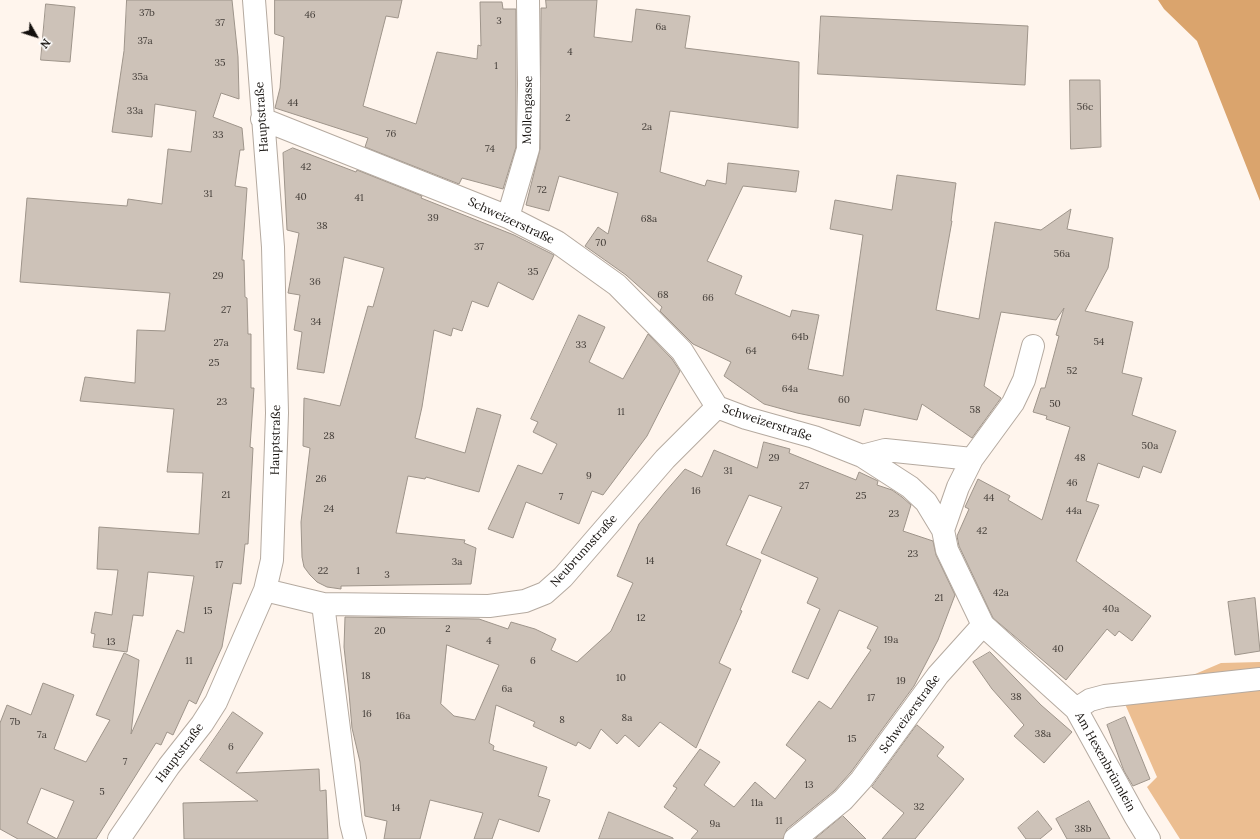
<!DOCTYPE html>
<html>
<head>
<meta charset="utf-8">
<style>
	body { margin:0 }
	#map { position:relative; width:1260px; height:839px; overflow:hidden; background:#fff5ed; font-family:Lora,serif }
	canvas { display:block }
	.north { position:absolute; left:16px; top:16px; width:40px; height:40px; -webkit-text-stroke:3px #fff; paint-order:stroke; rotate:129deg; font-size:11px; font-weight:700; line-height:16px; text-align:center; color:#130f0c }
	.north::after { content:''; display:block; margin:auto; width:14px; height:18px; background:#130f0c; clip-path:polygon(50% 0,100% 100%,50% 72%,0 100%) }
</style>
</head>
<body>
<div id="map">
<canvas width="1260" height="839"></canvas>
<div class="north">N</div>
</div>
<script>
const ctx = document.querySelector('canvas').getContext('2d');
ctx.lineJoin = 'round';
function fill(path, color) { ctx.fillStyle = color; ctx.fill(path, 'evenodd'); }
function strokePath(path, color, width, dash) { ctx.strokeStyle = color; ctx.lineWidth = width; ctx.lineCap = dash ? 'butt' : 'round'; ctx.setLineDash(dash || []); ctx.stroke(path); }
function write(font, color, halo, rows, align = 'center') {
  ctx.font = font + ' Lora,serif'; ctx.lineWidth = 3.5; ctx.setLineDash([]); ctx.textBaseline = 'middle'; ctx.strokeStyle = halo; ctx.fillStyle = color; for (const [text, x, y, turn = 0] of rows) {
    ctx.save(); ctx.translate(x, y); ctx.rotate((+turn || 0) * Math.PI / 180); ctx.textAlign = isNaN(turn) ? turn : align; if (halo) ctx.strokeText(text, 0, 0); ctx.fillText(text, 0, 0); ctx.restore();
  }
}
const green = new Path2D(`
	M1260 662V839H1180L1147 787 1157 777 1125 704 1221 663Z`);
const water = new Path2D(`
	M1158 0H1260V201L1197 41 1164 9Z`);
const building = new Path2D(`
	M127 0H232L238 57 239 96V99L221 93 213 117 242 128 244 150H240L235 186 247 188 242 260H244L245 297 247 298 248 334H251V388H254L250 447 253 448 248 544H245L241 584 233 583 222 647 196 704 189 700 173 735 167 732 161 745 156 743 96 839H57L74 801 41 788 27 823 57 839H18L0 829V723L7 705 31 715 43 683 74 695 54 749 86 762 110 720 96 715 124 653 139 660 131 734 177 630 184 633 194 576 148 572 143 616 133 615 127 652 93 647 95 634 91 633 95 612 112 615 118 570 97 569 99 527 199 534 203 473 167 472 174 409 80 401 85 377 135 383 137 330 165 331 170 293 20 282 27 198 127 206 128 199 162 204 168 149 191 152 196 111 155 104 152 137 112 132 124 51Z
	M275 0H402L398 18 386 16 363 106 416 124 437 52 477 59 478 45 481 46 480 2H502L503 9H516V147L503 189 462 178 459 184 365 147 368 138 275 108 280 88 284 37 275 34Z
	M546 0H597L594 37 632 42 636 9 690 16 685 48 799 62 798 128 670 111 660 172 705 186 707 180 726 184 728 163 799 171 796 192 743 186 707 261 742 276 735 294 790 317 792 310 819 315 808 369 843 376 863 235 830 229 835 200 892 210 897 175 956 183 951 221H952L936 310 979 319 995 222 1041 230 1071 209 1067 229 1113 238 1108 268 1085 311 1133 322 1122 373 1142 378 1132 415 1176 431 1161 473 1143 466 1139 478 1098 463 1086 501 1099 505 1076 561 1151 616 1132 641 1119 631 1115 636 1107 629 1066 680 993 618 959 546 957 536 969 509 965 507 978 479 1010 496 1008 500 1042 520 1070 427 1046 419 1047 416 1033 412 1041 388H1045L1059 336 1056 335 1064 308 1056 320 1001 312 984 386 1001 398 972 438 922 404 917 420 864 409 860 426 797 413 764 404 724 376 731 362 693 344 660 311 662 307 626 275 585 246 598 227 608 234 618 193 559 176 549 211 526 205 540 149 541 8H546Z
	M46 4 75 7 70 62 41 60Z
	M821 16 1028 26 1025 85 818 74Z
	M1070 80H1100L1101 147 1071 149Z
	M293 148 356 172 357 170 422 196 421 198 514 235 554 255 533 300 498 282 488 307 472 301 462 331 453 328 451 336 434 330 422 407 415 438 465 453 477 408 501 415 479 492 426 477 425 479 408 476 396 533 465 540 464 543 476 548 471 584 341 586V589L327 587 317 582 310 575 304 567 302 557 301 522 310 448 303 446 304 398 340 406 368 306 373 307 384 268 344 257 324 373 297 369 302 332 294 330 300 295 288 293 299 233 287 230 283 153Z
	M579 315 605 327 589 362 623 379 648 334 672 359 680 371 647 436 603 495 592 491 579 524 526 502 513 538 488 529 518 465 542 474 557 444 533 432 538 422 531 419Z
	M764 442 790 449 789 453 856 480 859 472 878 481 877 485 892 490 902 497 911 505 903 531 933 541 936 555 955 595 938 640 914 686 851 772 834 791 787 829 783 839H691L698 831 664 807 677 788 673 786 700 749 720 762 704 785 734 807 755 782 775 799 806 760 786 745 819 701 831 709 871 650 867 648 878 627 839 610 808 679 792 672 820 609 807 603 818 578 761 553 782 507 749 495 726 545 761 560 740 610 742 611 719 663 731 669 696 748 660 722 639 747 625 735 617 744 601 729 590 749 578 742 576 746 533 726 535 722 496 705 489 743 494 746 493 750 547 767 538 796 550 800 539 832 499 819 492 839H474L483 813 430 800 420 839H384L387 821 365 816 360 762 352 728 349 693 344 647 345 617 479 619 508 629 511 622 535 629 556 639 551 650 577 662 611 631 633 583 617 576 639 524 665 492 685 469 702 477 714 450 757 468ZM447 645 499 665 475 720 454 716 441 704Z
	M1255 598 1260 651 1235 655 1228 602Z
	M990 652 1041 705 1072 732 1044 763 1014 736 1024 725 992 689 973 662Z
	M233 712 263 733 236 773 319 769 320 791 326 790 328 839H184L183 803 258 801 200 760Z
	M1125 717 1150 779 1133 786 1124 771 1107 725Z
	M917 725 944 747 937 756 964 779 915 839H882L904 813 872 787Z
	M1089 801 1110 839H1067L1056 819Z
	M1038 811 1052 829 1040 839H1026L1018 828Z
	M609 812 673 838V839H599Z
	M843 816 866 839H815Z`);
const minor = new Path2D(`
	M262 119 508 217 557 242 617 285 682 351 717 407 746 418 814 437 862 456 910 487 926 502 943 530 947 550 983 625 1076 709 1135 816 1149 839
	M508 217 528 149 529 84 528 0
	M862 456 885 450 972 459
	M943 530 958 487 972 459 1013 403 1024 380 1033 346
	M265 590 323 604 489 606 525 601 545 593 563 577 665 459 717 407
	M323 604 351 823 355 839
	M1076 709 1090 700 1105 696 1260 679
	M119 839 169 766 202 724 216 702 265 590 272 560 277 413 273 247 254 0
	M795 839 843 800 861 780 938 675 983 625`);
const numberNames = [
	["37b",147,13],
	["46",310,15],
	["3",499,21],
	["37",220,23],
	["6a",661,27],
	["37a",145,41],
	["4",570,52],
	["35",220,63],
	["1",496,66],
	["35a",140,77],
	["44",293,103],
	["56c",1085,107],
	["33a",135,111],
	["2",568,118],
	["2a",647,127],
	["76",391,134],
	["33",218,135],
	["74",490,149],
	["42",306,167],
	["72",542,190],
	["31",208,194],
	["40",301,197],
	["41",359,198],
	["39",433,218],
	["68a",649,219],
	["38",322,226],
	["70",601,243],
	["37",479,247],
	["56a",1062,254],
	["35",533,272],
	["29",218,276],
	["36",315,282],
	["68",663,295],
	["66",708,298],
	["27",226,310],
	["34",316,322],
	["64b",800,337],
	["54",1099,342],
	["27a",221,343],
	["33",581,345],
	["64",751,351],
	["25",214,363],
	["52",1072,371],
	["64a",790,389],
	["60",844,400],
	["23",222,402],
	["50",1055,404],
	["58",975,410],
	["11",621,412],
	["28",329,436],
	["50a",1150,446],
	["29",774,458],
	["48",1080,458],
	["31",728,471],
	["9",589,476],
	["26",321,479],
	["46",1072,483],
	["27",804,486],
	["16",696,491],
	["21",226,495],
	["25",861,496],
	["7",561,497],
	["44",989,498],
	["24",329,509],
	["44a",1074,511],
	["23",894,514],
	["42",982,531],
	["23",913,554],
	["14",650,561],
	["3a",457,562],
	["17",219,565],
	["22",323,571],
	["1",358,571],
	["3",387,575],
	["42a",1001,593],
	["21",939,598],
	["40a",1111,609],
	["15",208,611],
	["12",641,618],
	["2",448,629],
	["20",380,631],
	["19a",891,640],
	["4",489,641],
	["13",111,642],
	["40",1058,649],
	["11",189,661],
	["6",533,661],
	["18",366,676],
	["10",621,678],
	["19",901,681],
	["6a",507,689],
	["38",1016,697],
	["17",871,698],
	["16",367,714],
	["16a",403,716],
	["8a",627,718],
	["8",562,720],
	["7b",15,722],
	["38a",1043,734],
	["7a",42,735],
	["15",852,739],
	["6",231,747],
	["7",125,762],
	["13",809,785],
	["5",102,792],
	["11a",757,803],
	["32",919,807],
	["14",396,808],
	["11",779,821],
	["9a",715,824],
	["38b",1083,829]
];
const streetNames = [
	["Mollengasse",528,110,-89],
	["Hauptstraße",262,117,-94],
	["Schweizerstraße",511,221,25],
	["Schweizerstraße",767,423,18],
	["Hauptstraße",276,440,-89],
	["Neubrunnstraße",584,551,-48],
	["Schweizerstraße",910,714,-54],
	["Hauptstraße",180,753,-53],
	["Am Hexenbrünnlein",1105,762,61]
];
fill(green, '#ecbe91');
fill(water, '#daa46d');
fill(building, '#cdc2b8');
strokePath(building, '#9e948a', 1);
strokePath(minor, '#b5aaa0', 24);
strokePath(minor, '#fff', 22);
write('10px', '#423c37', null, numberNames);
write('12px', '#130f0c', '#fff', streetNames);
</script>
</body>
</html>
